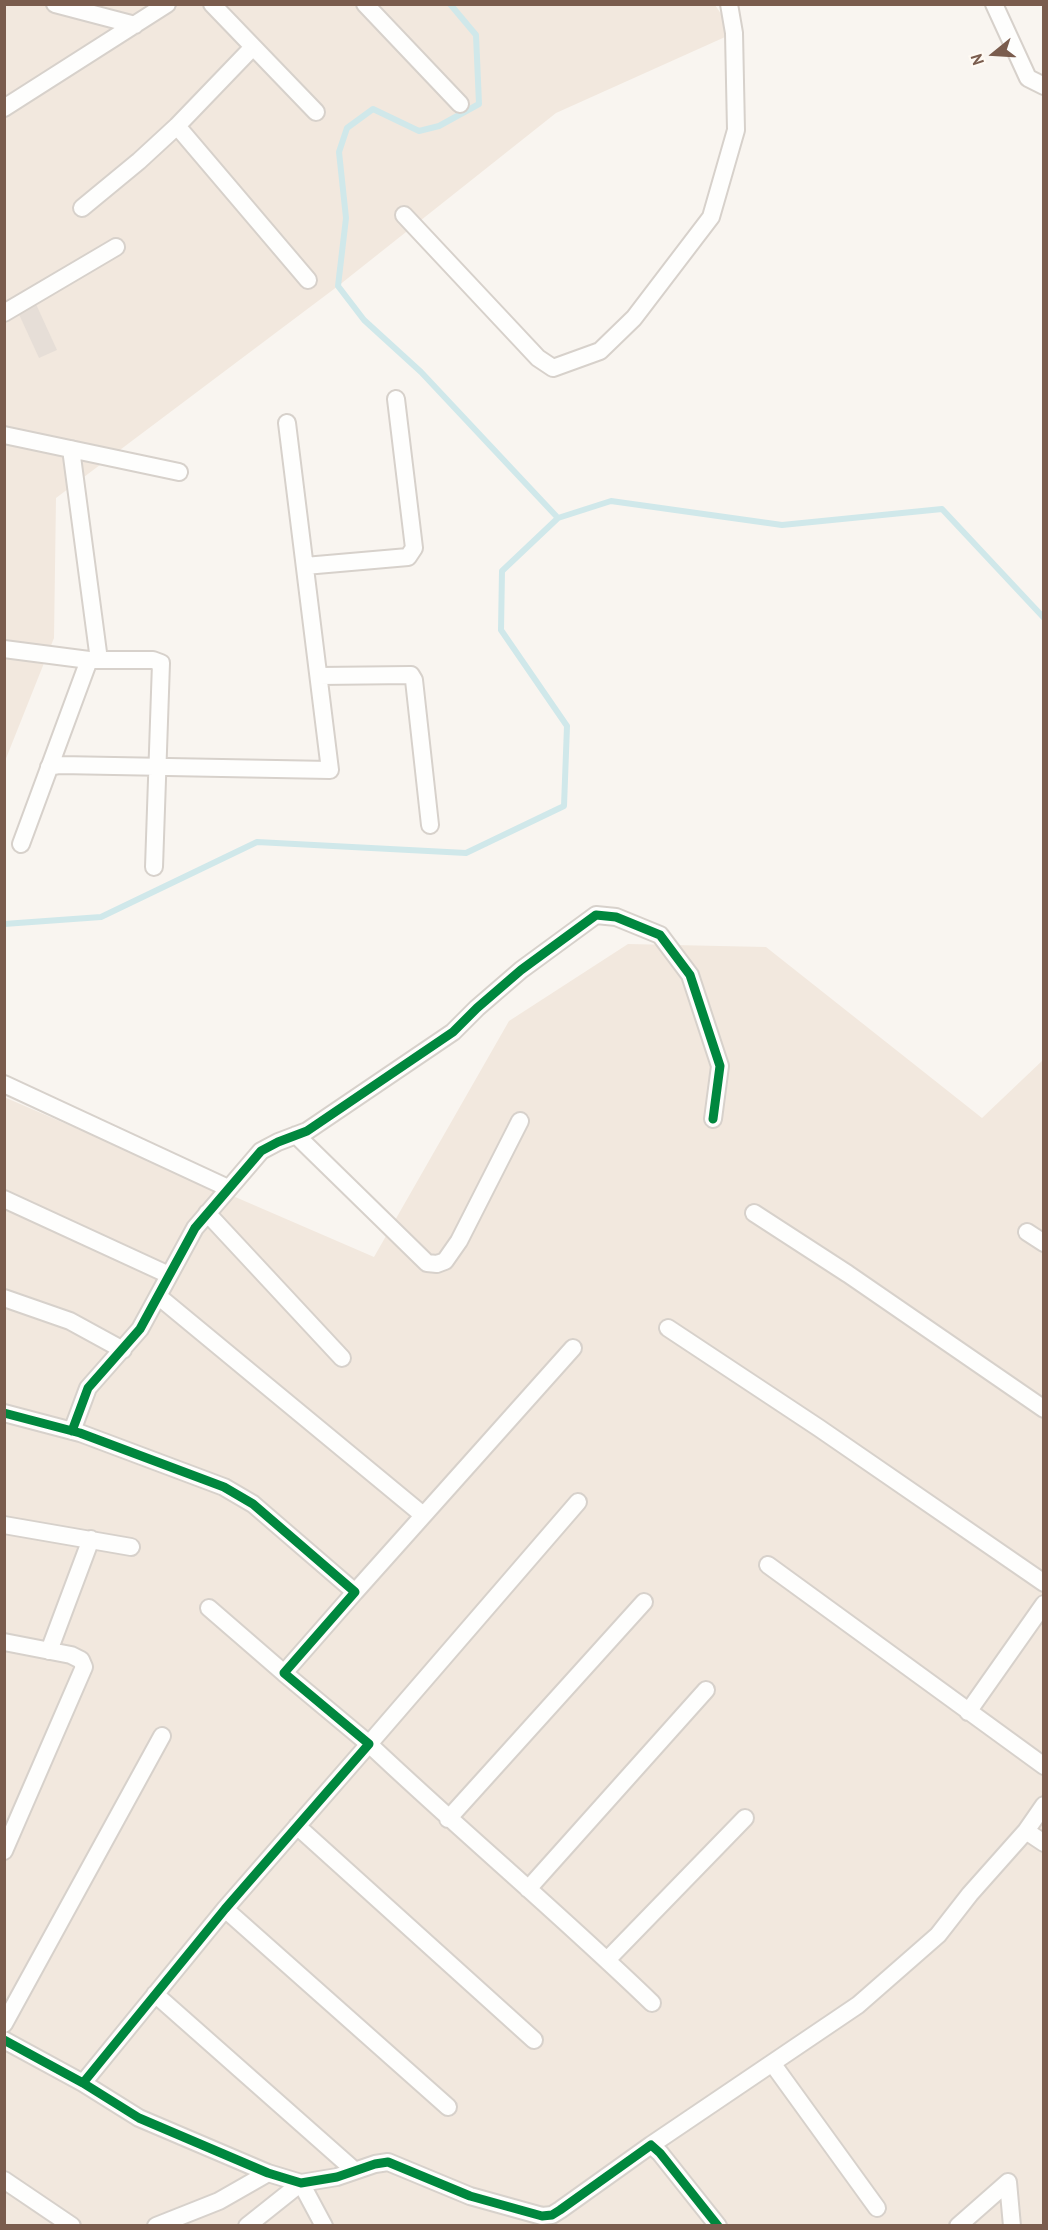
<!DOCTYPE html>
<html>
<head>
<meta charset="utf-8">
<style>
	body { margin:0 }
	#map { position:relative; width:1048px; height:2230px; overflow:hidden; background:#f9f5f0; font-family:"PT Sans",sans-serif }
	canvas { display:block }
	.frame { position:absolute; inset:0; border:6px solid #7a5c4d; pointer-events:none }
	.north { position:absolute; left:964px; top:24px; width:60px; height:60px; -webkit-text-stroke:4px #fffaf3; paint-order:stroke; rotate:252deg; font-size:16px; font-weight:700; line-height:24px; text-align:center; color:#7a5c4d }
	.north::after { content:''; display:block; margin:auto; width:21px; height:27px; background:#7a5c4d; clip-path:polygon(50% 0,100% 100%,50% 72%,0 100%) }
</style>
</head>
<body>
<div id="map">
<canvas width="1048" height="2230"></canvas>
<div class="frame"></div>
<div class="north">N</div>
</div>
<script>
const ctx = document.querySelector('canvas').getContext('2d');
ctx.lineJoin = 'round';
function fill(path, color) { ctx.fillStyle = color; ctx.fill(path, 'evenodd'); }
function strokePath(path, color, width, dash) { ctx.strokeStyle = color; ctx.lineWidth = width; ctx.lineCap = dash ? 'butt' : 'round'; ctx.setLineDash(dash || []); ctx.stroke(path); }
const residential = new Path2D(`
	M5 5H715L734 33 556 113 338 286 56 498 54 638 5 761Z
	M628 944 766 947 982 1118 1043 1060V2225H5L4 1097 374 1257 509 1021Z`);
const stream = new Path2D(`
	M450 4 476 35 479 104 439 126 419 131 373 109 347 128 339 152 346 218 338 286 364 320 421 372 558 518
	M4 924 101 917 257 842 466 853 564 806 567 726 501 630 502 571 558 518 611 501 782 525 942 509 1044 618`);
const building = new Path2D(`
	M35 302 57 350 39 358 17 310Z`);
const minor = new Path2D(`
	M55 4 135 25
	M212 4 316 112
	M365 4 460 104
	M994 4 1028 78 1044 86
	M4 108 167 4
	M177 126 308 280
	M82 208 139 161 177 126 253 47
	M404 215 538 358 553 368 600 351 634 318 711 217 736 130 734 33 729 4
	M4 313 116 247
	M4 435 179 472
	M71 449 99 660
	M305 566 408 557 414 548 396 399
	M4 649 89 660H153L161 663 154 867
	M319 676 411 675 414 680 430 825
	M49 767 60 765 330 770 287 423
	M21 844 89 660
	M4 1084 228 1188
	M296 1135 427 1263 437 1264 445 1261 459 1241 520 1121
	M4 1199 169 1275
	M207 1213 342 1358
	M754 1213 848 1274 1044 1409
	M1027 1232 1044 1243
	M158 1296 423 1515
	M4 1298 70 1321 123 1350
	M668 1328 819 1428 1044 1583
	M4 1413 80 1433 224 1487 253 1504 355 1592 284 1673 369 1744 225 1909 83 2083
	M72 1431 88 1388 140 1329 195 1228 261 1151 278 1142 307 1131 453 1032 477 1008 521 970 596 915 616 917 660 935 690 975 720 1066 713 1119
	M578 1502 369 1744C462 1832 560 1914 652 2003
	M4 1525 131 1547
	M768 1565 1044 1766
	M355 1592 573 1348
	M209 1608 284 1673
	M4 1642 71 1655 81 1660 84 1667 4 1851
	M49 1651 91 1539
	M968 1712 1044 1604
	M448 1819 644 1602
	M297 1826 534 2040
	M1026 1831 1044 1843
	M528 1889 706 1690
	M225 1909 448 2107
	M607 1960 745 1818
	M155 1994 354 2170
	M4 2024 162 1736
	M4 2040 83 2083 139 2118 268 2173 301 2183 337 2177 375 2164 388 2162 470 2196 542 2216 552 2215 560 2210 651 2145 660 2153 718 2226
	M772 2063 877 2208
	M651 2145 858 2005 938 1935 970 1894 1026 1831 1044 1805
	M4 2180 72 2226
	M1008 2182 1012 2226
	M156 2226 219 2201 268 2173
	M247 2226 301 2183 324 2226
	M958 2226 1008 2182`);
const cycleway = new Path2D(`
	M4 1413 80 1433 224 1487 253 1504 355 1592 284 1673 369 1744 225 1909 83 2083
	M72 1431 88 1388 140 1329 195 1228 261 1151 278 1142 307 1131 453 1032 477 1008 521 970 596 915 616 917 660 935 690 975 720 1066 713 1119
	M4 2040 83 2083 139 2118 268 2173 301 2183 337 2177 375 2164 388 2162 470 2196 542 2216 552 2215 560 2210 651 2145 660 2153 718 2226`);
fill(residential, '#f2e8de');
strokePath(stream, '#d0e8ea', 6);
fill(building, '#e6ded7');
strokePath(minor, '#d7d1cb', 20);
strokePath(minor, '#fefefd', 16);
strokePath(cycleway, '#00873e', 9);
</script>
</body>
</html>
